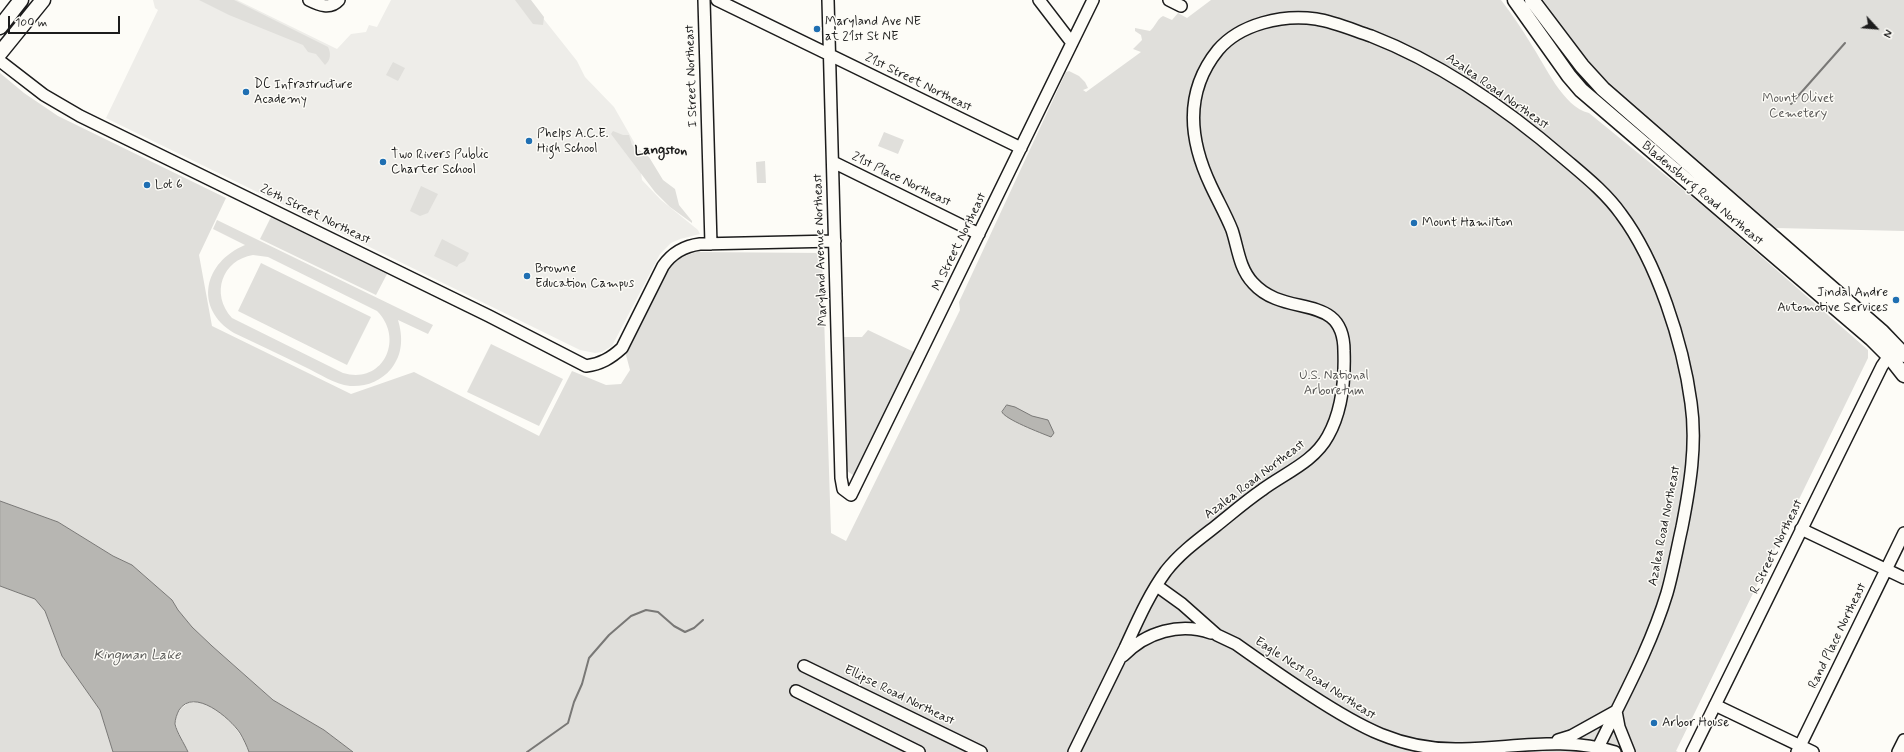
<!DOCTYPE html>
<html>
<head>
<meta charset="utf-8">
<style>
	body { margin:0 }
	#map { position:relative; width:1904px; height:752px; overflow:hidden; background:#fdfcf7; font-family:Mynerve,sans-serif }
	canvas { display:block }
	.north { position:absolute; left:1856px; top:8px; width:40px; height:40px; -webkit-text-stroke:3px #fdfcf7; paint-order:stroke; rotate:116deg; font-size:11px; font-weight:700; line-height:16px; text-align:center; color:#1c1c1c }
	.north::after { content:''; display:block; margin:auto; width:14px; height:18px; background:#1c1c1c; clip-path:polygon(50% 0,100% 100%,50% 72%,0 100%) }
	.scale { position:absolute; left:8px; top:16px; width:112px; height:18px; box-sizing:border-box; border:2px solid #1c1c1c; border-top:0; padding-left:5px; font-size:12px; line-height:14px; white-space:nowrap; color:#1c1c1c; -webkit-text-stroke:3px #fdfcf7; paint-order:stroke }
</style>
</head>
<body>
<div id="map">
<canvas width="1904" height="752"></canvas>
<div class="north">N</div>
<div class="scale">100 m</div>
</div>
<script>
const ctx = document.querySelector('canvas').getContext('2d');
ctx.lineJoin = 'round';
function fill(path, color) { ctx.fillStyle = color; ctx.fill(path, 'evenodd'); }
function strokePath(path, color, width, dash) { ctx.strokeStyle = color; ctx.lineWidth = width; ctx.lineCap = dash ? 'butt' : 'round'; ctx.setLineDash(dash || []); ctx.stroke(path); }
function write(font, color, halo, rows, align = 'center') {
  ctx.font = font + ' Mynerve,sans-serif'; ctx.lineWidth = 3; ctx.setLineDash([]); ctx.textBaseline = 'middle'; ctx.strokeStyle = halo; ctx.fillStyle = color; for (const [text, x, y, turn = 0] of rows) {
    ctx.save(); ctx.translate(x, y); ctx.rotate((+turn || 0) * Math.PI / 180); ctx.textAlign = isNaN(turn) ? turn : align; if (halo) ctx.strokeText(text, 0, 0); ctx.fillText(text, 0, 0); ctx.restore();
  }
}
const built = new Path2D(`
	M153 0H237L337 49 351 34 366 32 369 25 377 27 391 0H526L531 3 577 61 585 77 614 107 638 149 642 180 661 200 698 230 700 234 680 239 671 243 660 254 612 346 602 352 595 353 580 350 106 118 158 10 155 8Z`);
const green = new Path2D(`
	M199 0H234L328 47C331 53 331 60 325 65L316 54 308 52 303 45 229 15Z
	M515 0H531L544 17 543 25 533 24Z
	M1211 0H1501C1512 14 1522 29 1531 44 1545 65 1563 107 1589 113L1708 210 1868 350V358L1676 751 1678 752H353L324 730 273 700 212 646 192 627 178 610 172 600 132 565 113 556 58 522 0 501V73L24 93 58 116 226 198 199 255 212 326 351 394 414 372 539 436 572 371 606 385 621 384 630 370 626 355 666 271 680 258 696 252 822 253 831 533 846 541 960 310 959 302 1066 72 1069 71 1079 76 1085 82 1088 88 1083 90 1086 92 1141 52 1133 49 1142 40 1141 35 1135 31V28L1150 31C1156 26 1156 20 1163 16L1172 20 1178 13 1187 18Z
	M1543 0H1904V231L1776 228 1598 73Z
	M393 62 405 68 398 81 386 75Z
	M613 131 623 135H629L632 145 649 157 663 180 675 189 679 205 692 221V223L670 207 655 192 611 134Z
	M884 132 904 140 898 154 878 146Z
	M765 161 766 183H757L756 162Z
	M421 186 438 194 428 213 420 216 410 211Z
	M271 217 387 274 376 295 260 239Z
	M217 220 433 325 428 334 398 320C403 337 403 354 391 369 381 381 366 387 350 386 334 384 320 374 305 367 282 356 258 344 234 333 193 308 204 262 245 245L213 229ZM253 255 268 257 377 311C405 339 383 385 343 373L232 318C210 294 222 260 253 255Z
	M442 239 469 253 465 261 459 264 457 267 434 256Z
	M261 263 371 317 347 365 238 311Z
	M868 330 914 352 856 473 853 475 847 471 844 337H862Z
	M491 344 563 379 539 426 467 392Z
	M0 586 35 599 45 611 62 656 100 710 113 752H0Z
	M188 703C193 703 199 701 204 703 222 708 243 734 249 752H188C179 733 166 717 188 703Z`);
const water = new Path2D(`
	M1007 405 1015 407 1032 416 1048 420 1054 433 1051 437C1041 433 1004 419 1002 412Z
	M0 501 58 522 113 556 132 565 172 600 178 610 192 627 212 646 273 700 324 730 353 752H249C247 746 243 738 240 733 230 718 194 687 179 710 177 714 175 719 175 724 177 733 184 743 188 752H113L100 710 62 656 45 611 35 599 0 586Z`);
const stream = new Path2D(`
	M1791 104 1845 43
	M527 752 568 723 574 702 582 684 589 658 609 635 631 616 646 610 658 612 674 626 685 632 694 628 703 620`);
const minor = new Path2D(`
	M309 0C319 5 330 10 339 0
	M704 0 711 244
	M717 0 1021 148
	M828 0 841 478 843 489 851 495 1093 0
	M1039 0 1072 43
	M1169 0 1181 6
	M0 61 44 95 80 116 489 316 586 366C601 364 611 358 622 348L663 266C672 253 684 246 700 244L835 241
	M833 162 979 234
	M1801 529 1904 578
	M1157 586 1182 604 1217 635 1236 644C1260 661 1284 678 1309 694 1358 726 1400 751 1462 749 1514 748 1564 736 1615 752
	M1123 656C1146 632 1180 622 1211 633
	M804 666 981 752
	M796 691 919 752
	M1715 705 1813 752
	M1558 740 1571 736 1616 711 1619 727 1629 752
	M1074 752C1091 717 1108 682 1125 648 1137 622 1149 594 1166 571 1180 553 1198 540 1216 526 1231 514 1246 501 1262 490 1285 473 1314 462 1328 436 1342 411 1345 379 1344 351 1344 291 1285 319 1253 283 1239 268 1238 248 1232 230 1226 215 1218 201 1211 186 1189 140 1184 92 1218 50 1240 24 1283 14 1316 19 1335 22 1353 30 1371 36 1443 64 1507 109 1566 160 1586 177 1606 193 1621 214 1657 262 1683 343 1691 403 1697 444 1690 486 1682 527 1677 549 1673 572 1667 593 1650 649 1621 700 1596 752
	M1692 752 1882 366 1889 356
	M1797 752 1904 533
	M1898 752 1904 740`);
const major = new Path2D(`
	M1515 0 1569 76 1581 90 1872 339 1889 356 1904 375
	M1532 0 1582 66 1603 89 1882 332 1904 355
	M0 27 21 0
	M0 53 43 0`);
const markers = [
	[817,29,4,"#1f6fb2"],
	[246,92,4,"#1f6fb2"],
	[529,141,4,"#1f6fb2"],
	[383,162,4,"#1f6fb2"],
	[147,185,4,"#1f6fb2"],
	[1414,223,4,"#1f6fb2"],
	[527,276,4,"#1f6fb2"],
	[1896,300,4,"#1f6fb2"],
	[1654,723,4,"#1f6fb2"]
];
const poiNames = [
	["Maryland Ave NE",825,22],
	["at 21st St NE",825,37],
	["DC Infrastructure",254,85],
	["Academy",254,100],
	["Phelps A.C.E.",537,134],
	["High School",537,149],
	["Two Rivers Public",391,155],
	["Charter School",391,170],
	["Lot 6",155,185],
	["Mount Hamilton",1422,223],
	["Browne",535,269],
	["Education Campus",535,284],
	["Jindal Andre",1888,293,"right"],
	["Automotive Services",1888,308,"right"],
	["Arbor House",1662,723]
];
const streetNames = [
	["I Street Northeast",692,76,-92],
	["21st Street Northeast",918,83,26],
	["Azalea Road Northeast",1497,92,35],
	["21st Place Northeast",901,180,26],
	["Bladensburg Road Northeast",1702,194,40],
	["26th Street Northeast",315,215,26],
	["M Street Northeast",960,242,-64],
	["Maryland Avenue Northeast",821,250,-92],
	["Azalea Road Northeast",1255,480,-37],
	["Azalea Road Northeast",1665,526,-79],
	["R Street Northeast",1777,547,-64],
	["Rand Place Northeast",1838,636,-64],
	["Eagle Nest Road Northeast",1315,679,33],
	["Ellipse Road Northeast",899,696,26]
];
const parkNames = [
	["Mount Olivet",1798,99],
	["Cemetery",1798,114],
	["U.S. National",1334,376],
	["Arboretum",1334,391]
];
const neighbourhoodNames = [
	["Langston",661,151]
];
const waterNames = [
	["Kingman Lake",137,656]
];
fill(built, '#eeede9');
fill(green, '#e0dfdb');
fill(water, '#b7b6b2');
strokePath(water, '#797876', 1);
strokePath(stream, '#797876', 2);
strokePath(minor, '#1c1c1c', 14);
strokePath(major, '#1c1c1c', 17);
strokePath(minor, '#fdfcf7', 11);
strokePath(major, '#fdfcf7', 14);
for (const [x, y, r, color] of markers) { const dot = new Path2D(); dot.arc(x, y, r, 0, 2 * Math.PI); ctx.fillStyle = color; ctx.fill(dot); strokePath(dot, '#fdfcf7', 1.5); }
write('13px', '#1c1c1c', '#fdfcf7', poiNames, 'left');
write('13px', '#1c1c1c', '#fdfcf7', streetNames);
write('13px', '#575655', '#fdfcf7', parkNames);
write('bold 14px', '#1c1c1c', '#fdfcf7', neighbourhoodNames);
write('italic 14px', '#5a5a58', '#fdfcf7', waterNames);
</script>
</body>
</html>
